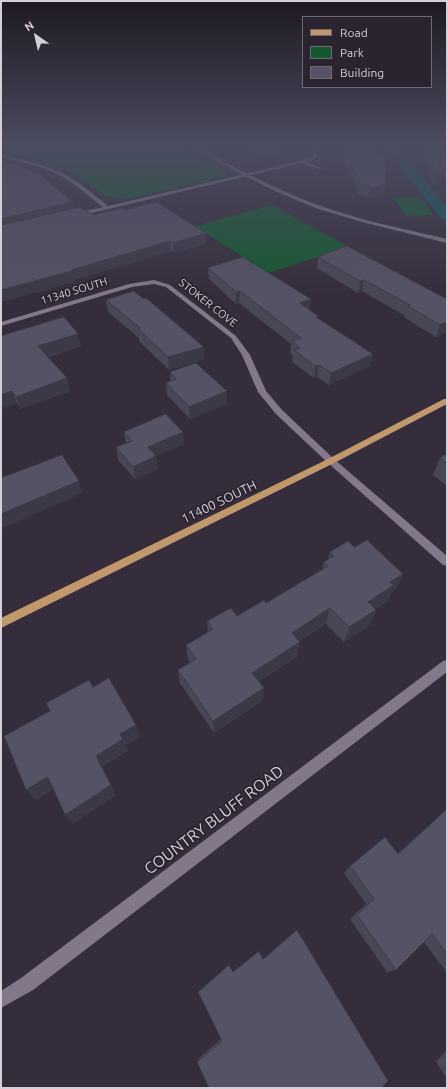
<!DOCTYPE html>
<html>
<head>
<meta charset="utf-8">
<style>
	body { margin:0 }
	#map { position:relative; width:448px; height:1089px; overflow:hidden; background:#362d3c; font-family:Ubuntu,sans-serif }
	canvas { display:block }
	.frame { position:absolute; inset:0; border:2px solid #d5cfd8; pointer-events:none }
	.legend { position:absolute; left:302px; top:16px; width:130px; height:72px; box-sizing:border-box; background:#2c2331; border:1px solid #706874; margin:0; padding:5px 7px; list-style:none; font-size:12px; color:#d5cfd8 }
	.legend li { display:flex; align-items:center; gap:8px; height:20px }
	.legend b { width:20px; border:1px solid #706874 }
	.north { position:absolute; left:16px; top:16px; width:40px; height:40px; -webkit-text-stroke:3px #2c2331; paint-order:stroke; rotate:326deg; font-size:11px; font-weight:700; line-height:16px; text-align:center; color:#d5cfd8 }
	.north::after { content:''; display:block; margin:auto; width:14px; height:18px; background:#d5cfd8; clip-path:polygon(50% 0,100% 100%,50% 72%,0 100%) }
</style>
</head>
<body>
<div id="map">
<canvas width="448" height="1089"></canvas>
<div class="frame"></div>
<ul class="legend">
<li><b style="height:5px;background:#c1986c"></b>Road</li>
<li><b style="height:11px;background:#125a2d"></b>Park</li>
<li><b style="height:11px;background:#545264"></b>Building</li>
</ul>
<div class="north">N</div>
</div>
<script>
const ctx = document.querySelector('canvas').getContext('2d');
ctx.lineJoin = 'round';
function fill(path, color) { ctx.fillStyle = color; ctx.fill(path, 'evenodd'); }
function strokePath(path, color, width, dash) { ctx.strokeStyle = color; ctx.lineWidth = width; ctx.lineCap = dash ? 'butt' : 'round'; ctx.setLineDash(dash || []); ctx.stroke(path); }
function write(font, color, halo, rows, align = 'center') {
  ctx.font = font + ' Ubuntu,sans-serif'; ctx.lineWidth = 3.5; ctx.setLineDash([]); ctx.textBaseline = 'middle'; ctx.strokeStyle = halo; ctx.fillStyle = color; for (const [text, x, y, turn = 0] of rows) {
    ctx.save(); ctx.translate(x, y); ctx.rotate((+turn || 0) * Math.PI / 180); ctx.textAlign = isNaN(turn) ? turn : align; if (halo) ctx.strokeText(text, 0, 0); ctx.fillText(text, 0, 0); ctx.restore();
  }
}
const green = new Path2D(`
	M1 145H174L227 172 223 178 126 199 107 196 68 172 40 161 1 153Z
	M420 197 434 215 407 216 393 198Z
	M272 205 349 247 268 273 195 226Z`);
const canal = new Path2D(`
	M383 145H395L447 207V220L442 219Z`);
const minor = new Path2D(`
	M310 145H314L317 156 312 161 307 162 321 168V170L302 163 75 217 72 215 73 214 103 207C87 195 73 182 55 173 38 165 19 162 1 157V155C23 160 46 164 66 175 81 183 94 195 108 206L308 159 313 156Z
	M154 280 170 285 236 336 250 355 266 391 282 410 334 459 447 556V566L443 565 328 463 276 414 258 392 242 355 231 338 166 287 154 284 132 287 1 326V322L129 284Z
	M447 660V672L33 990 1 1008V991L21 978 443 661Z`);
const tertiary = new Path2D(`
	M187 145H192C234 167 276 190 321 206 362 221 405 229 447 239V243L366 223 318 209 268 188Z`);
const primary = new Path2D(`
	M444 399H447V404L334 463 1 628V618L328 459Z`);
const wall = new Path2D(`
	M248 145H282V150H279L278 157H258L257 150H249Z
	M339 145H373L386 184 384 194 369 198 358 193Z
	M421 145H447V177L434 186Z
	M74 209 93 215 124 210 206 233V244L174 253 171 251 74 280V282L1 302Z
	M318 257 447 299V332L436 337 405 318V316L362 291 358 293 317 268Z
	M208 268 311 299 309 310 318 316V318L373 354 370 366 329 385 317 377 314 378 292 362 293 356 290 353 291 344 239 303 236 304 209 279Z
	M106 300 204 347V359L169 370 139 341V338L108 312Z
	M1 336 81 346 48 357 70 391 20 409 17 403 1 409Z
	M170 372 227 404 190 419 167 395 166 383 170 381Z
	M124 432 184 444 156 456 158 469 135 479 118 460 116 447 126 443Z
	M447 454V486L433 475 440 458Z
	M354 547 403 574 396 589 391 593 388 601 375 609 376 610 370 625 344 642 326 624 299 641 297 657 259 681 264 688 262 701 214 733 180 683 178 670 190 662 188 659 186 645 208 632 207 621 237 616 266 603 322 570 324 562 328 559 330 552Z
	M447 809V973L424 942 396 970 387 972 350 919 366 904 344 873 350 866 398 853Z
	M263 959 388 1081 197 1062 199 1058 221 1039 233 972Z
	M447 1050V1079L436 1062Z`);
const shadedWall = new Path2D(`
	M447 168V177L434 186 437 175Z
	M386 184 384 194 369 198 370 188Z
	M73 202 75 212 1 229V219Z
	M206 233V244L174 253 173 243Z
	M170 241 171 251 74 280V282L1 302V290Z
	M364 280 362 291 358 293 360 281Z
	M240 291 239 303 236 304V292Z
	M311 299 309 311 300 303Z
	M447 322V332L436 337 440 325Z
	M78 334 81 346 42 358 38 346Z
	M204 347V359L169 370 168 357Z
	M373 354 370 366 329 385 331 373Z
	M319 365 317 377 314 378 315 366Z
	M67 378 70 391 20 409 16 397Z
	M12 391 17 403 1 409V395Z
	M227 391V404L190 419 189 407Z
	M183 432 184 444 149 459 148 447Z
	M156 456 158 469 135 479 133 467Z
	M79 481 82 493 1 529V514Z
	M403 574 396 589 391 593 388 601 363 617 368 602 390 582Z
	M330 608 326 624 289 647 292 633Z
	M376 610 370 625 344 642 349 627Z
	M300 642 297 657 251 686 252 673Z
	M264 688 262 701 214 733 213 721Z
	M136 725 140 737 126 745 128 751 102 767 116 795 73 824 65 815 96 756 120 734Z
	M48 777 57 787 36 800 26 790Z`);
const building = new Path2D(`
	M258 145H278L279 147H258Z
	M344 145H373L385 162 386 184 370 188 360 183Z
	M427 145H447V168L437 175Z
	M1 162H4L16 164 40 175 73 202 1 219Z
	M156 202 206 233 173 243 170 241 71 270 72 271 1 290V225L80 207 93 215 122 208 124 210Z
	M347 246 447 299V322L440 325 408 306 410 305 364 280 360 281 318 257Z
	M243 257 311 299 300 303 318 316 316 317 373 354 331 373 319 365 315 366 294 350 300 348 292 341 301 338 240 291 236 292 208 268Z
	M134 291 144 299 146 298 204 347 168 357 138 329 140 328 106 300Z
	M64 317 78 334 38 346 67 378 16 397 12 391 1 395V336Z
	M196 363 227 391 189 407 166 383 176 379 170 372Z
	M166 414 183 432 148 447 156 456 133 467 116 447 132 441 124 432Z
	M447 454V464L440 458Z
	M62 455 79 481 1 514V478Z
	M367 540 403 574 390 582 394 585 368 602 376 610 349 627 330 608 292 633 300 642 252 673 264 688 213 721 178 670 196 659 186 645 213 629 207 621 231 608 237 616 264 600 266 603 328 566 324 562 334 556 330 552 348 541 354 547Z
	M109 678 136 725 120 734 123 739 96 756 111 785 65 815 48 777 26 790 4 736 50 711 46 703 89 680 93 687Z
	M447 809V954L432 934 396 970 357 915 374 899 350 866 385 837 398 854Z
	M297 930 388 1081 381 1088H209L197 1062 222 1041 198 992 229 965 233 972 259 951 263 959Z`);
const farStreetnames = [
	["11340 SOUTH",74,291,-17],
	["STOKER COVE",208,303,38]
];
const streetNames = [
	["11400 SOUTH",219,502,-26]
];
const nearStreetnames = [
	["COUNTRY BLUFF ROAD",214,820,-37]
];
fill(green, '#125a2d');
fill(canal, '#0c585f');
fill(minor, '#83788a');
fill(tertiary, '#83788a');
fill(primary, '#c1986c');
fill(wall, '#484756');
fill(shadedWall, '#3b3946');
fill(building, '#545264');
strokePath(building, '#3b3946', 1);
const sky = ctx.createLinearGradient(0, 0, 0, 297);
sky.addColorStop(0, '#1e1921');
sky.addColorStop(0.49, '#4c4c61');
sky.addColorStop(1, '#4c4c6100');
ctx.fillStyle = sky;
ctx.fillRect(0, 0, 448, 297);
write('11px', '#d5cfd8', '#2c2331', farStreetnames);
write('13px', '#d5cfd8', '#2c2331', streetNames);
write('16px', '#d5cfd8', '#2c2331', nearStreetnames);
</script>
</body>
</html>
